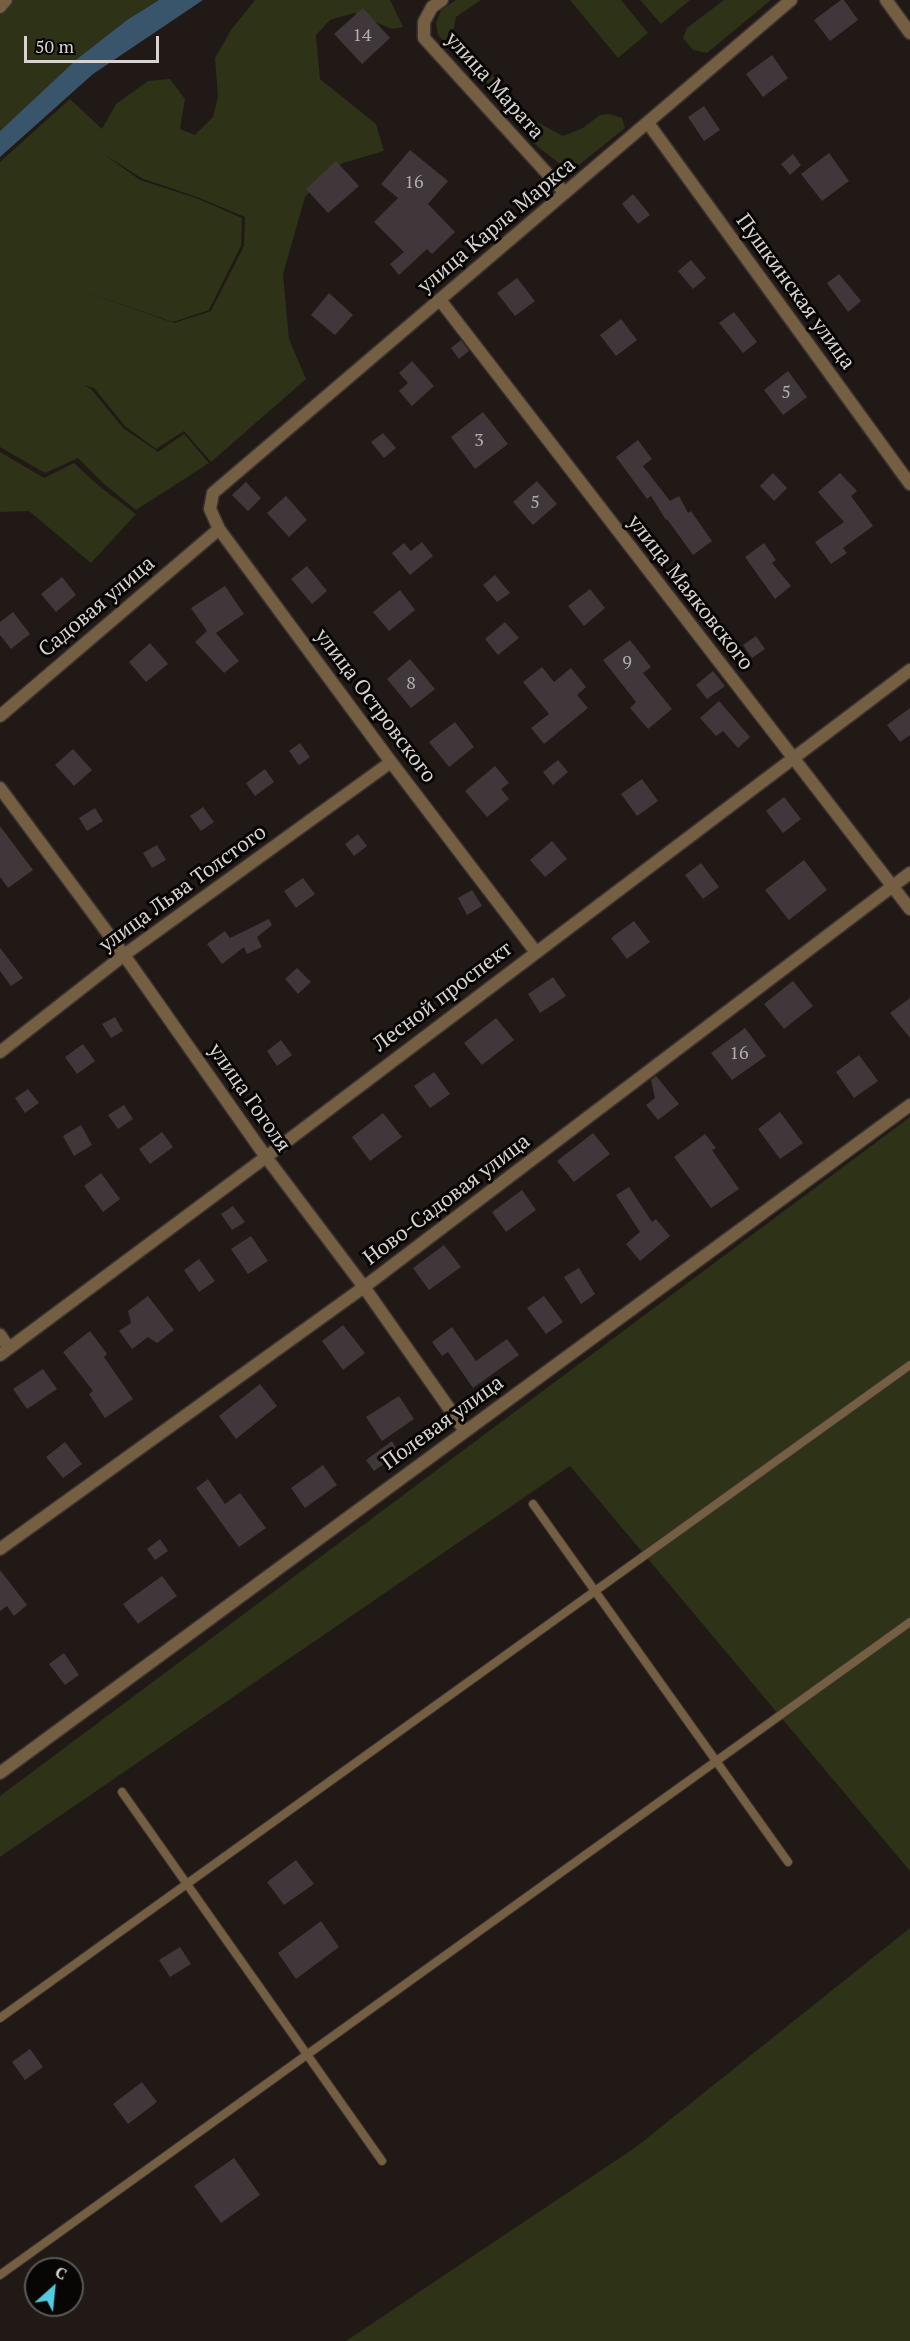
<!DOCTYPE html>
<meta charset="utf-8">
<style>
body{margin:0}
#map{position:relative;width:910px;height:2341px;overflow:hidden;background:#211916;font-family:"PT Serif",serif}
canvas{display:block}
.north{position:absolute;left:24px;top:2257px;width:60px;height:60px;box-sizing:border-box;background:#080605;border:2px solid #5b5856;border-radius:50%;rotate:27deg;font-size:16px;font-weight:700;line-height:24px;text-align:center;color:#d8d3d0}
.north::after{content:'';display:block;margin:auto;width:21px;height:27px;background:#55cadf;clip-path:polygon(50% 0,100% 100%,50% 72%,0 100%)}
.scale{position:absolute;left:24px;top:36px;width:135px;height:27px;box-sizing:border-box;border:3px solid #d8d3d0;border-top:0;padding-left:8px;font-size:18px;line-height:21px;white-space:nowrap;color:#d8d3d0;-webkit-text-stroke:4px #080605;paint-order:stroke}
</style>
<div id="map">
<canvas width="910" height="2341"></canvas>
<div class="north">С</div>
<div class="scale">50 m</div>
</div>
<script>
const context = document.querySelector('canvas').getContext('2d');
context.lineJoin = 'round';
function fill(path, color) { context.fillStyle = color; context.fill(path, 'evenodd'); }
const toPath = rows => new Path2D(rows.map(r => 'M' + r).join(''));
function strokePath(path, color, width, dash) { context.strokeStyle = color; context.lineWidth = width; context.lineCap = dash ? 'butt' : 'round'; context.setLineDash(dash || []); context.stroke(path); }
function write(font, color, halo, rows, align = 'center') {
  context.font = font + ' "PT Serif",serif'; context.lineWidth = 6; context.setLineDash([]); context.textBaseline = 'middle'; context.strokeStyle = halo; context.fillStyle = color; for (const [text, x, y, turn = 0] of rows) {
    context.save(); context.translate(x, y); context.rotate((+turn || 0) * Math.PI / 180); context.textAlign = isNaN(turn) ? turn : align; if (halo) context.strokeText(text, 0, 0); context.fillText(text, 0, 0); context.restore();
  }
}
fill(toPath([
 [0,0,159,0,127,20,77,59,0,131],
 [255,0,390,0,403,27,392,29,354,13,330,20,316,35,320,79,376,124,384,151,343,163,324,176,305,197,283,274,289,339,306,379,211,462,184,431,156,449,125,426,94,388,84,385,92,390,123,428,158,452,184,434,209,463,136,510,104,484,78,458,45,473,0,447,0,162,70,99,102,129,116,104,148,81,170,79,185,99,180,129,195,135,213,117,218,97,215,58,231,30],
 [102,153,141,178,197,197,245,217,244,246,211,311,174,323,77,289,173,322,209,310,241,246,242,218,196,198,140,180],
 [456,0,481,0,456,17,453,32,533,120,563,136,583,128,600,115,610,114,622,118,625,128,579,165,559,163,538,147,438,35,436,23,441,10],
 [570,0,621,0,648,33,618,58],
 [640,0,690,0,661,24],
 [724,0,771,0,707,53,693,50,683,38,687,28],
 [0,452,44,478,74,463,99,486,136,514,91,563,29,511,0,512],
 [910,1117,910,1871,570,1466,0,1857,0,1796],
 [910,1928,910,2341,346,2341,636,2147]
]), '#2e3216');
fill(toPath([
 [159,0,203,0,93,74,0,157,0,131,77,59,127,20]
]), '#39556c');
fill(toPath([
 [841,0,844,0,858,20,830,41,814,20],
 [363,8,390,38,362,64,334,34],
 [772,55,788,78,763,97,746,74],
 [704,106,720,130,704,141,688,117],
 [410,150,448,181,428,204,455,232,432,254,427,249,399,275,390,264,404,252,374,222,398,198,381,184],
 [829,153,849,181,822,201,801,174],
 [793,154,801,165,790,175,781,164],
 [336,161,359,186,328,213,306,189],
 [633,194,650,215,638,224,622,204],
 [691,260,706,278,693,289,678,271],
 [839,274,861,301,848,312,827,283],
 [517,278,535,301,515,316,497,293],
 [329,293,353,315,335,335,311,315],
 [734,312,757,342,743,353,719,323],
 [621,319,637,340,616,356,600,335],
 [461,340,469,351,459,359,451,348],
 [412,361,434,386,412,406,399,391,408,383,399,373],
 [788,371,807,397,783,415,764,390],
 [483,412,508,444,475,469,451,437],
 [383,433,396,448,384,458,371,442],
 [638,440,652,459,643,466,670,501,679,496,688,513,691,511,712,541,693,555,667,519,666,520,651,496,647,499,616,457],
 [773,473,787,488,774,501,760,486],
 [840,473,857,491,851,496,873,526,843,548,847,553,831,564,815,542,844,522,818,492],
 [537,481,557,504,533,525,513,502],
 [246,482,261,498,248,511,232,495],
 [286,496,307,520,289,537,267,513],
 [422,542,433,556,410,575,392,553,404,543,411,551],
 [764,543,776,560,772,563,791,586,775,599,745,557],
 [307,566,327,591,312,604,291,579],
 [495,575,510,593,497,602,483,585],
 [62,577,76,595,56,612,41,594],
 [225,586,244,614,216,633,239,661,224,673,195,642,207,631,191,608],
 [590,589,605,608,584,626,568,606],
 [400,590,415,610,389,631,373,612],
 [13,612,30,634,11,649,0,635,0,622],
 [505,622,519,638,498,655,485,639],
 [756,636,765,649,752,658,743,645],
 [630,640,651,667,643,673,672,709,648,729,630,708,636,702,603,660],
 [150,643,168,664,146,682,129,662],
 [410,659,435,689,411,708,387,679],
 [542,667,554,682,571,668,586,687,577,695,588,708,544,744,531,728,549,714,523,682],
 [713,671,725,686,707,699,696,685],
 [719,701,750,737,738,748,723,731,716,736,700,718],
 [910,708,910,735,900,742,887,725],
 [455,722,474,747,449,767,429,742],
 [300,743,310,757,299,765,289,751],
 [73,749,92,770,74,786,55,765],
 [558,760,568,772,553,785,543,772],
 [495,766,509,783,501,789,509,799,487,817,465,791],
 [265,769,274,782,255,796,246,783],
 [642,779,658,801,637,816,621,794],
 [784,797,801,819,783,833,766,811],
 [203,807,214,822,201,831,190,816],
 [95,808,103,821,87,831,79,818],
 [0,826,33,870,8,888,0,877],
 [358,834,367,846,354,856,345,844],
 [552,841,567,859,545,877,530,860],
 [157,845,166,860,152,868,143,853],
 [804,860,827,890,789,920,765,890],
 [701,863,719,887,703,899,685,875],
 [303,878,315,894,296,908,284,891],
 [472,890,482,906,467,915,458,898],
 [269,919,272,925,257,937,262,947,247,954,244,947,222,964,207,944,225,931,230,938],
 [634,921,650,942,627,959,611,938],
 [0,948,23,978,11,986,0,971],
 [297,968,311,982,298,994,285,979],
 [553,977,566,996,540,1013,528,994],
 [793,981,813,1006,784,1029,764,1004],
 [910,998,910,1038,890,1013],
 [115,1017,123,1031,111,1038,102,1024],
 [496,1018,514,1040,482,1065,464,1043],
 [745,1028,766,1056,732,1080,711,1053],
 [281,1040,292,1055,277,1066,267,1051],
 [83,1044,95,1061,77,1074,65,1057],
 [859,1055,878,1081,854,1098,836,1072],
 [434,1072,450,1094,430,1108,414,1086],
 [656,1076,679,1104,658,1120,646,1105,655,1098,651,1080],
 [28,1089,39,1103,25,1113,15,1098],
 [124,1105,133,1119,118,1129,108,1115],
 [780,1112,803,1143,780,1159,758,1129],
 [383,1113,402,1137,370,1161,352,1137],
 [81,1125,92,1145,74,1156,63,1136],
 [162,1132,173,1147,150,1164,139,1149],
 [593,1133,610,1154,574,1182,557,1161],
 [705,1134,716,1148,712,1150,739,1189,711,1208,674,1157],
 [101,1173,120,1199,103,1212,84,1186],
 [629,1187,652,1222,656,1219,670,1236,640,1261,626,1244,640,1232,616,1195],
 [522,1190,536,1210,506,1232,492,1212],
 [233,1206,245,1222,232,1230,221,1214],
 [251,1236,268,1261,248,1274,231,1249],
 [444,1245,461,1267,429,1290,413,1268],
 [199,1259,215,1281,199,1292,184,1270],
 [579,1268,595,1294,581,1304,564,1277],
 [148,1296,174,1330,157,1343,148,1337,132,1349,119,1331,131,1323,128,1311],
 [544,1296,563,1322,546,1334,527,1308],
 [343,1325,365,1353,343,1370,322,1341],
 [452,1327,476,1361,507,1339,519,1355,473,1388,448,1352,442,1356,432,1342],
 [90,1331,107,1354,104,1357,133,1399,105,1418,89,1394,93,1391,63,1352],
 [43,1369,57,1389,27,1409,13,1389],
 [260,1384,277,1406,236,1439,219,1416],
 [399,1396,414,1419,382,1441,366,1417],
 [392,1441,399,1453,374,1471,366,1460],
 [65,1442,82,1464,63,1478,46,1457],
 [323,1465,337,1485,305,1508,291,1488],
 [208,1479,225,1504,240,1493,266,1528,239,1547,196,1488],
 [160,1539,168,1551,155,1560,147,1549],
 [0,1570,27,1605,14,1616,7,1606,0,1611],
 [162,1576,177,1596,138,1624,123,1604],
 [64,1653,79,1675,65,1685,49,1664],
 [296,1860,314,1884,284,1905,267,1882],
 [321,1921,339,1947,296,1979,278,1953],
 [180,1947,191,1964,170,1977,159,1960],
 [30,2049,43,2067,25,2080,12,2062],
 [142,2082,157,2102,128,2124,113,2104],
 [234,2158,260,2195,221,2223,194,2186]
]), '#40373a');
const service = toPath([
 [533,1504,788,1862],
 [122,1792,382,2161],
 [0,2018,910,1365],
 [0,2275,910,1622]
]);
const minor = toPath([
 [442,0,432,7,424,22,424,38,565,193],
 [886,0,910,33],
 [0,7,6,0],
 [648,123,910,484],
 [440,300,910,909],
 [0,716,219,529],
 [0,788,124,955,266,1157,364,1287,465,1431],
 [535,951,391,762,219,529,210,509,213,493,791,0],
 [0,1052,124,955,391,762],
 [0,1335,9,1348],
 [0,1355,266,1157,910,670],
 [0,1549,364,1287,910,873],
 [0,1773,910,1105]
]);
strokePath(service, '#3b3330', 10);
strokePath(minor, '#3b3330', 15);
strokePath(service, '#745f43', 8);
strokePath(minor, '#745f43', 12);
write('18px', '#b2acaa', null, [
 ["14",362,36],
 ["16",414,183],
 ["5",786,393],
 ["3",479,441],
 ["5",535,503],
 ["9",627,663],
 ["8",411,684],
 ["16",739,1054]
]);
write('21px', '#d8d3d0', '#080605', [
 ["улица Марата",494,86,48],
 ["улица Карла Маркса",497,226,-40],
 ["Пушкинская улица",795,292,54],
 ["улица Маяковского",690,593,52],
 ["Садовая улица",97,607,-40],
 ["улица Островского",375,706,53],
 ["улица Льва Толстого",183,889,-36],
 ["Лесной проспект",443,997,-37],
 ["улица Гоголя",249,1098,55],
 ["Ново-Садовая улица",447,1200,-37],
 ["Полевая улица",443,1423,-36]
]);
</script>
